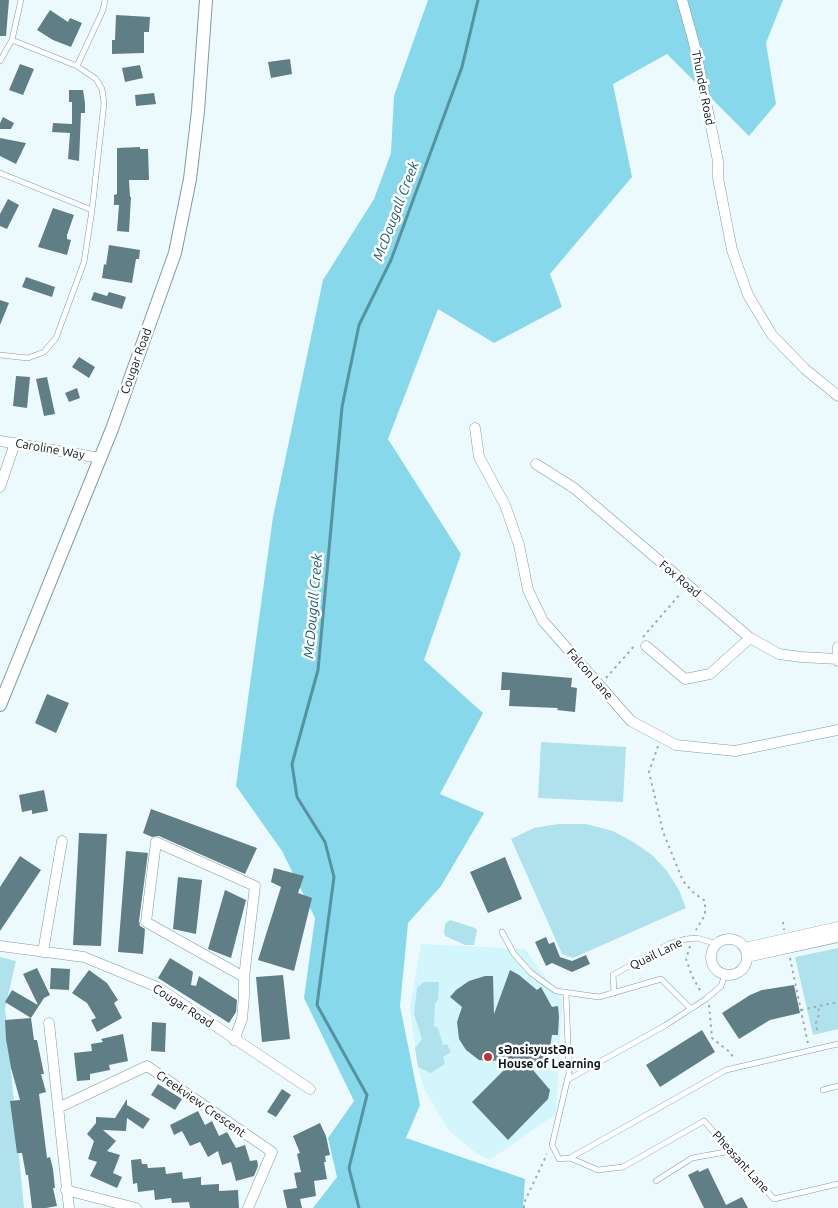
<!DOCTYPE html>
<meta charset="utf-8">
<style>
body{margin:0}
canvas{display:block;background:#edfafd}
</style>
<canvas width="838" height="1208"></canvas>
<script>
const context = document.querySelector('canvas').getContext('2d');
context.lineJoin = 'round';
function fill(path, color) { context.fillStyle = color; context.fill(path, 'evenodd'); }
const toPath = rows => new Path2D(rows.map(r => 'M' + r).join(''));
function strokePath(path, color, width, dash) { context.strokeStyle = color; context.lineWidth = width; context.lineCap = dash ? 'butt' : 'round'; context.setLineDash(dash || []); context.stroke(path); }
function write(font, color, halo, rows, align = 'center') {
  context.font = font + ' Ubuntu,sans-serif'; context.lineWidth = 5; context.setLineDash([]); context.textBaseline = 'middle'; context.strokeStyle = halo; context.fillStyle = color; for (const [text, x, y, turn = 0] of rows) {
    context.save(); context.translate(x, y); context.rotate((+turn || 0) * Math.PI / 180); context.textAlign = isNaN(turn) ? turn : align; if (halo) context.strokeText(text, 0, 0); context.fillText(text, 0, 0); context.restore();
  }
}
fill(toPath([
 [421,944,525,949,562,1000,556,1114,490,1160,477,1154,449,1131,424,1089,418,1067,410,1008]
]), '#d3f6fd');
fill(toPath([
 [541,742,626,747,623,802,538,798],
 [558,824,586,824,613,831,635,843,652,855,667,871,679,890,686,908,573,958,562,954,511,839,534,828],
 [450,920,475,928,477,930,474,945,465,945,445,936,444,932,445,924],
 [838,948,838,1029,813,1035,795,957],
 [0,957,16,961,5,1009,24,1208,0,1208],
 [424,982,439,982,438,999,435,1004,434,1026,438,1028,443,1045,447,1044,451,1052,443,1057,445,1064,431,1073,418,1067,415,1048,422,1039,414,1014,417,988]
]), '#afe2ed');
fill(toPath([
 [428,0,783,0,766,43,776,104,749,136,667,54,613,84,632,177,550,274,562,307,494,343,438,309,388,439,461,554,424,660,483,713,440,794,484,813,441,886,408,923,400,1006,420,1105,406,1138,525,1179,523,1208,313,1208,337,1177,328,1138,354,1101,304,998,315,918,282,851,236,786,273,517,323,280,374,199,391,153,394,96]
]), '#87d8ea');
strokePath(toPath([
 [359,1208,349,1168,367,1095,317,1005,334,877,325,842,297,797,292,764,318,670,342,407,359,325,391,260,462,67,478,0]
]), '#5692a0', 3);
fill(toPath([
 [0,0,9,0,6,36,0,36],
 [50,10,68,22,70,18,82,23,71,47,53,40,37,30],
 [116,15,150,17,149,32,144,32,144,53,112,54,112,40,115,40],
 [290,59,292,74,271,78,268,62],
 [20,64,34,69,23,95,9,90],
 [140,65,143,78,125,82,122,68],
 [69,90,83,90,85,103,85,113,81,113,79,161,68,159,70,133,52,132,53,123,72,124,72,102,69,102],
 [154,93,156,104,136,106,135,95],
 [3,117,14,123,11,129,0,129,0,123],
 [0,138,26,143,16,164,0,156],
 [140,147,140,149,148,149,149,180,129,180,130,197,131,197,129,232,117,231,119,205,114,205,114,195,117,194,117,148],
 [8,199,19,205,7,229,0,226,0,214],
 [53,208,74,215,67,235,67,239,71,240,67,255,38,247],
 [109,245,140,250,139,259,136,259,132,283,102,278,104,264,106,265],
 [26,277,55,287,52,297,22,287],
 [94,292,107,296,109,292,126,297,122,309,91,300],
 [0,300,9,303,0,325],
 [79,357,95,367,89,378,72,367],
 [16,376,30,377,27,408,13,406],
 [47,377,55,414,44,416,36,379],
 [77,388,80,398,69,402,65,393],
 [502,672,572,678,571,687,577,688,575,712,557,710,558,708,509,706,510,690,501,690],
 [47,694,69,703,56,733,35,723],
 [44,790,48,811,32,814,32,810,22,812,19,795],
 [151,809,257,848,245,874,159,836,152,837,143,833],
 [79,833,107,834,101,946,73,945],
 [126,851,148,853,139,921,140,926,145,929,143,954,118,952],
 [20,856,41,870,0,931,0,887],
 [505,857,522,899,488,913,470,872],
 [274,868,304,876,298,893,312,898,294,971,258,960,281,887,271,882],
 [178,877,202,880,196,934,173,929],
 [225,890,246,900,231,958,208,949],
 [546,937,549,944,554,942,560,957,572,961,586,955,590,964,572,972,552,963,546,966,535,942],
 [170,958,193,972,191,985,196,986,199,976,237,1000,236,1012,229,1023,158,978],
 [37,968,50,995,44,998,31,1018,34,1040,37,1040,44,1074,41,1074,46,1092,39,1094,47,1158,50,1157,53,1169,55,1188,53,1188,57,1206,46,1208,32,1208,28,1175,26,1175,22,1153,17,1153,10,1101,20,1100,11,1068,6,1039,5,1020,31,1018,5,1002,12,990,38,1005,23,974],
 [51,968,70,969,69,990,50,989],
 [89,970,107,983,118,1000,114,1003,122,1018,97,1032,91,1020,96,1018,87,1003,72,993],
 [510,970,519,975,537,990,541,987,552,1007,558,1006,559,1017,558,1035,552,1035,550,1047,540,1063,533,1070,550,1090,548,1099,508,1140,472,1102,515,1059,489,1061,479,1060,466,1050,459,1039,457,1022,462,1007,450,997,456,990,469,981,485,976,493,976,494,1014],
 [283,975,290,1039,262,1042,256,977],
 [794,985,800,1013,770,1020,739,1039,722,1013,750,995,762,990],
 [152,1022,166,1023,165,1052,151,1051],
 [702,1030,715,1052,660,1087,646,1065],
 [123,1034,128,1061,109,1065,110,1070,90,1074,90,1080,77,1081,74,1053,92,1051,91,1044,103,1042,101,1039],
 [158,1084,182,1099,175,1110,151,1095],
 [282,1089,291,1095,276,1117,267,1112],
 [127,1099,127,1105,150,1119,143,1129,127,1118,126,1131,103,1130,116,1141,107,1151,120,1155,113,1173,122,1177,117,1188,90,1176,97,1162,88,1159,94,1141,87,1134,96,1123,96,1117,115,1118],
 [198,1111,205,1125,212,1121,219,1136,227,1132,236,1148,245,1145,250,1161,257,1160,258,1166,254,1176,236,1181,231,1162,222,1165,218,1151,208,1157,200,1142,190,1146,182,1131,174,1135,170,1125],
 [320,1123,326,1136,330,1155,325,1156,326,1162,324,1162,327,1179,314,1181,316,1196,300,1199,302,1208,287,1208,283,1190,297,1188,294,1173,301,1172,297,1154,300,1153,293,1136],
 [141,1159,142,1164,147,1164,148,1168,165,1167,166,1174,182,1172,183,1179,201,1177,201,1185,219,1184,219,1191,238,1190,239,1208,190,1208,189,1202,172,1203,171,1198,155,1200,154,1190,138,1192,137,1183,133,1184,131,1160],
 [708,1168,726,1205,742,1197,748,1208,704,1208,688,1175,698,1170,699,1172]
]), '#607e85');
const service = toPath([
 [12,40,77,66],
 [0,61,12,40,21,0],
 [0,173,92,210],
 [0,355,28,358,44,352,56,338,84,262,92,210,104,103,102,89,96,79,77,66,103,10,105,0],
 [502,932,514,954,531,973,556,991,599,997,661,979,691,1009],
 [566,992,569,1073,552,1145,559,1159,570,1158,726,1070,838,1044],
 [614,993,613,975,669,944,686,939,697,938,717,944],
 [567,1080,666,1025,706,999,721,986,725,975],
 [823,1090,838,1086],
 [570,1158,598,1170,623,1167,704,1121,774,1199,838,1184],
 [656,1181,692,1158,731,1151]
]);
const minor = toPath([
 [682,0,694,43,718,161,718,178,732,250,748,295,772,335,805,369,838,396],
 [475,428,479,457,505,505,519,545,528,590,543,621,631,721,676,745,735,751,838,730],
 [0,441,100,458],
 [536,464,574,488,750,638,779,654,801,657,838,659],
 [0,487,15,443],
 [646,646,685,679,710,674,750,638],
 [838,647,838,661],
 '711 957a18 18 0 1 1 36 0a18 18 0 1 1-36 0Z',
 [0,946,84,957,157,987,310,1089],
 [745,948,838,927],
 [43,952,62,841],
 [747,957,838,937],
 [49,1023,69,1208],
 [234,1040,242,1019,244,996,244,977,255,886,156,842,146,922,244,977],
 [58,1108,147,1066,272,1152,248,1208],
 [66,1190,136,1208]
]);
const tertiary = toPath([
 [0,705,112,429,175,253,190,179,198,111,206,0]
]);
strokePath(service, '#7d9ca3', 6);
strokePath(minor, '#7d9ca3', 11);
strokePath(tertiary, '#7d9ca3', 14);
strokePath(toPath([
 [643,637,681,593],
 [606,678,636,644],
 [658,746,649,772,663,832,683,881,693,892,705,901,705,915,696,930],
 [783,922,784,930],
 [690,946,686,959,692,976,701,992],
 [790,958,808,1044],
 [709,1005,712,1038,731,1053,733,1058],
 [801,1010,838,1002],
 [817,1030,816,1023,819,1014,818,1006],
 [524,1208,524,1203,547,1154]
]), '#9fabae', 2, [2.5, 4]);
strokePath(service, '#fff', 5);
strokePath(minor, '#fff', 10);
strokePath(tertiary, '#fff', 12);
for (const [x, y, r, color] of [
 [488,1057,5,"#c13236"]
]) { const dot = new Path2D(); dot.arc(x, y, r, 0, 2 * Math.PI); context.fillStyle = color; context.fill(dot); strokePath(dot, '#fff', 2); }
write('12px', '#081417', '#fff', [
 ["Thunder Road",703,88,79],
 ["Cougar Road",136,361,-70],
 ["Caroline Way",50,449,10],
 ["Fox Road",680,579,40],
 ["Falcon Lane",590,674,49],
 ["Quail Lane",656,954,-26],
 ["Cougar Road",183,1006,33],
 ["Creekview Crescent",201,1104,35],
 ["Pheasant Lane",741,1162,48]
]);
write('bold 12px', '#081417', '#fff', [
 ["sənsisyustən",498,1050],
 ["House of Learning",498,1064]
], 'left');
write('italic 14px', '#1a5d6a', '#fff', [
 ["McDougall Creek",396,211,-69],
 ["McDougall Creek",313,606,-85]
]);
</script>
